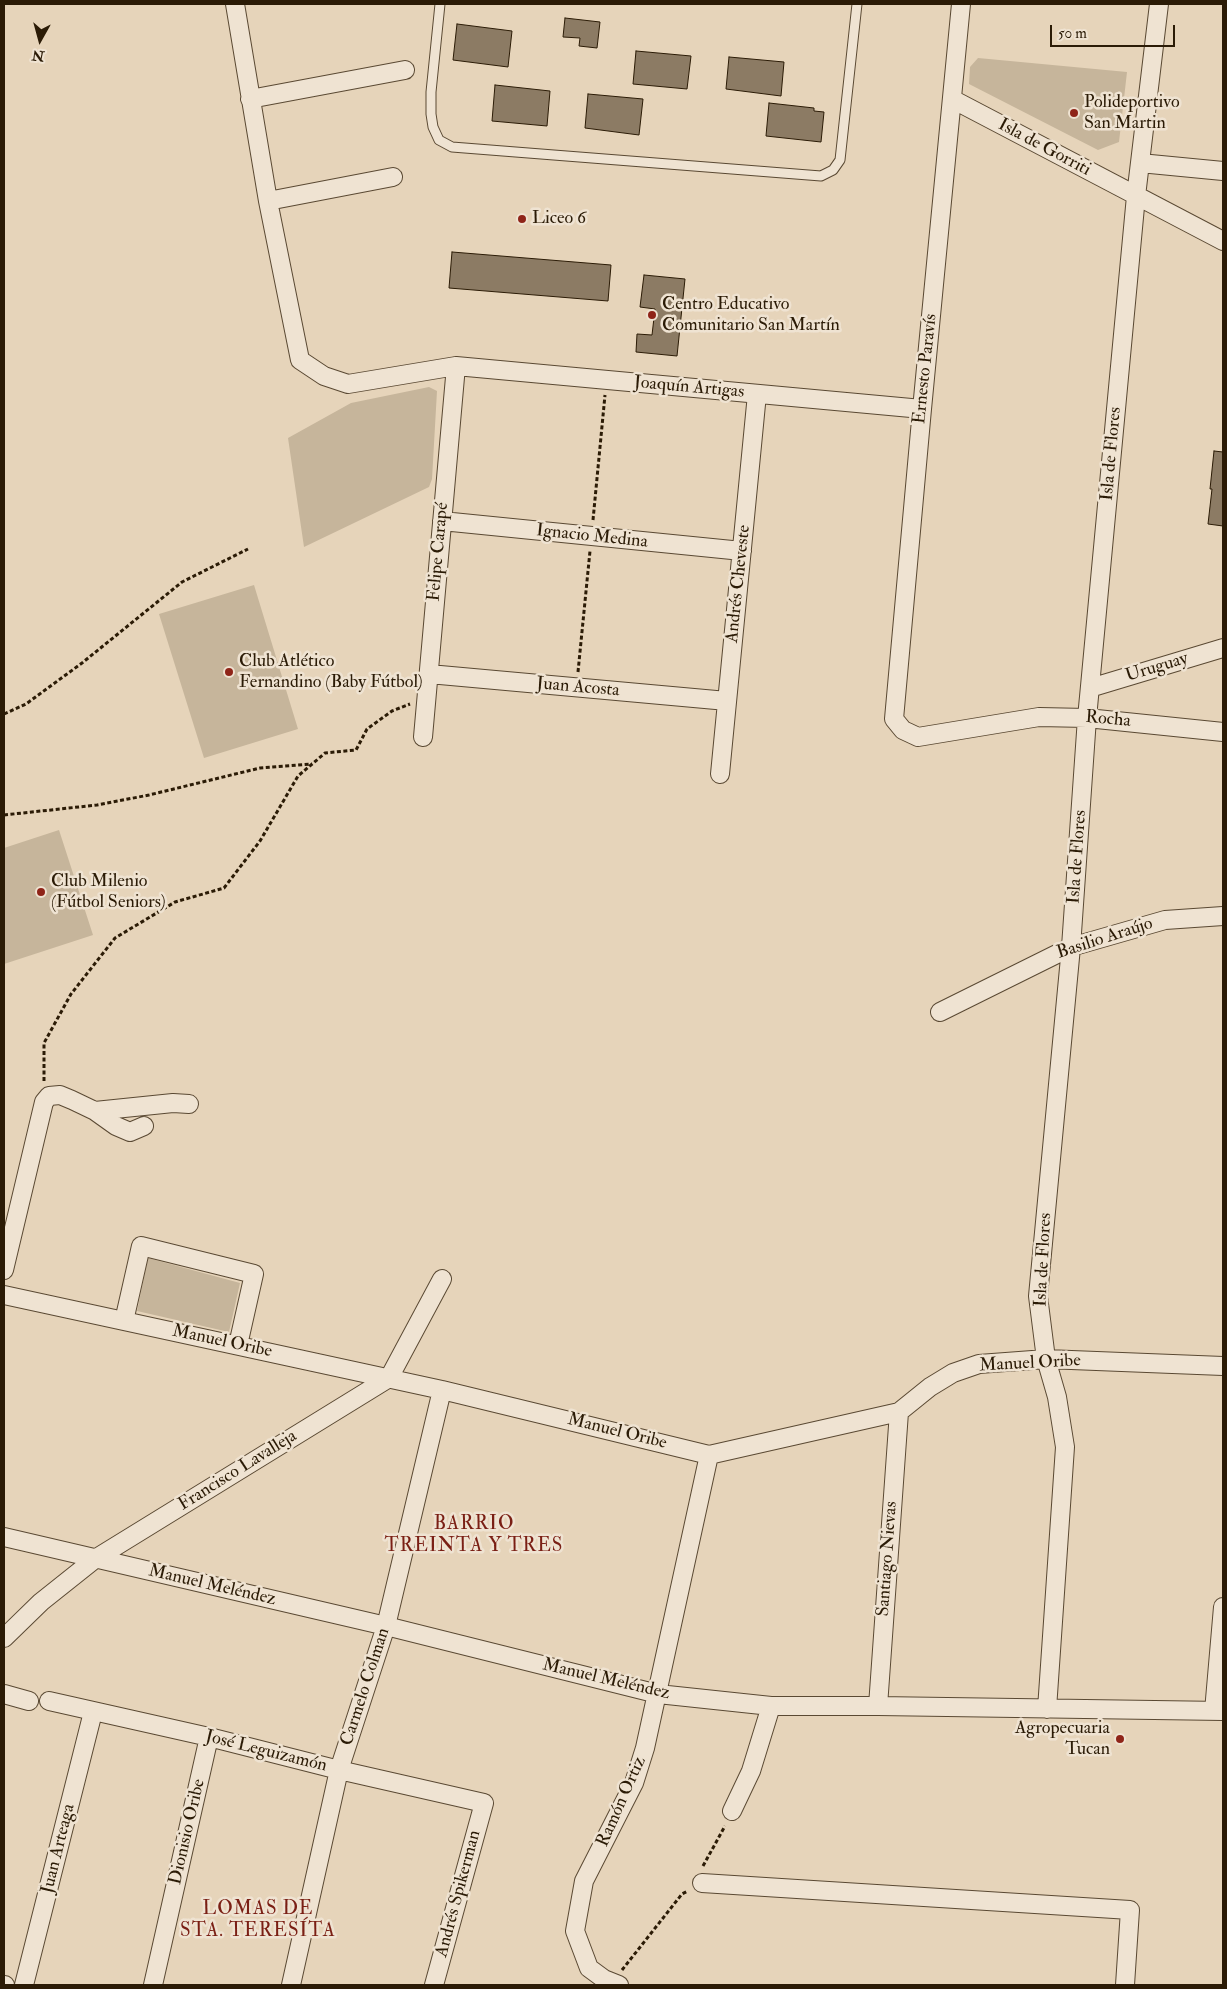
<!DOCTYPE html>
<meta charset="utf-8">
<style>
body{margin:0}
#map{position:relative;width:1227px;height:1989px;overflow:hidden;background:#e6d4ba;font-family:"IM FELL Double Pica",serif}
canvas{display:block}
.frame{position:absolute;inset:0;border:5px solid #2b1b06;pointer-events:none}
.north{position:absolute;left:15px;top:15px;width:50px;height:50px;-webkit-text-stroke:4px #efe3d2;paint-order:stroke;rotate:187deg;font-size:14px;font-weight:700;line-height:20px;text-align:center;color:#2b1b06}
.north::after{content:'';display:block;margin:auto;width:18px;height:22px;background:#2b1b06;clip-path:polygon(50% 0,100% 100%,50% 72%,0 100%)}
.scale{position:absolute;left:1050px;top:25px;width:125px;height:22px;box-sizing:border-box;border:2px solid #2b1b06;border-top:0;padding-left:6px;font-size:15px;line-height:18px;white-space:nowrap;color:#2b1b06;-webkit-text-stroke:4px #efe3d2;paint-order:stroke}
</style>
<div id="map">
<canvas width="1227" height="1989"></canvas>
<div class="frame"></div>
<div class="north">N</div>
<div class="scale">50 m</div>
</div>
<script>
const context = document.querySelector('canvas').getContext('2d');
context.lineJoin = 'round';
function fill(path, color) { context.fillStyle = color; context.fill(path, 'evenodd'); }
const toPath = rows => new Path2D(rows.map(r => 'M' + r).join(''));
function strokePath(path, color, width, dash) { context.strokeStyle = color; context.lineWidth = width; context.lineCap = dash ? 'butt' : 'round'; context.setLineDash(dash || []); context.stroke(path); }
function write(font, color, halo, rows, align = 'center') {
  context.font = font + ' "IM FELL Double Pica",serif'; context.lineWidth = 5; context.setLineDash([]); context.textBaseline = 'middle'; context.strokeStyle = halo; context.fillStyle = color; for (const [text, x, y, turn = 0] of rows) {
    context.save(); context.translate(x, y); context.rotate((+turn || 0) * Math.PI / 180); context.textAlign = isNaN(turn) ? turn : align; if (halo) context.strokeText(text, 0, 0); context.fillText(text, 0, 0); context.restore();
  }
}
fill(toPath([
 [978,58,1127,72,1119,142,1098,150,969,84,970,67],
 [429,387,437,391,432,479,429,487,304,547,288,438,351,403],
 [254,585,298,729,204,758,159,614],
 [59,830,93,935,4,964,4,848],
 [148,1258,240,1283,229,1332,137,1311]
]), '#c6b59b');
const building = toPath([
 [565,18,600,22,597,48,579,46,580,38,563,37,565,18],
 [457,24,512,31,508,67,453,60,457,24],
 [636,51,691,56,687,89,633,84,636,51],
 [729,57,784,62,781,96,726,89,729,57],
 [495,85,550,91,547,126,492,121,495,85],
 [588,94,643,99,639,135,585,128,588,94],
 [769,103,814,108,814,111,824,112,821,142,766,136,769,103],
 [452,252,611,265,608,301,449,288,452,252],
 [644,275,685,279,677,356,636,352,637,334,652,335,655,309,640,307,644,275],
 [1214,451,1223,452,1223,526,1208,524,1212,489,1210,489,1214,451]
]);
fill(building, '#8c7b64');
strokePath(building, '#2b1b06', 1);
const service = toPath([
 [440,4,431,92,431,114,433,127,439,140,452,147,821,176,833,170,840,160,857,4]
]);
const minor = toPath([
 [235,4,268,201,300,360,324,376,348,384,456,366,922,409],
 [961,4,922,409,894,719,903,730,918,737,1039,717,1087,718,1223,732],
 [250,99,405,70],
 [952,99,1223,241],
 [1140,163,1223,171],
 [268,201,393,177],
 [442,521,742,551],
 [429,674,727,701],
 [1090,688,1223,648],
 [423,737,456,366],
 [720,774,757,394],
 [940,1012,1071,947,1165,920,1223,916],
 [95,1111,173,1103,189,1104],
 [4,1270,44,1102,49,1096,60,1095,72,1100,95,1111,116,1126,130,1132,144,1126],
 [4,1295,442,1390,709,1455,899,1412,930,1387,953,1373,979,1364,1046,1359,1223,1366],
 [124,1321,141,1246,254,1274,238,1345],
 [4,1537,386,1626,658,1694,771,1706,878,1706,1223,1711],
 [4,1638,41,1602,95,1559,389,1378,442,1279],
 [4,1694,29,1701],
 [49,1701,209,1737,339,1770,484,1803,434,1985],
 [878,1706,899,1412],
 [1047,1709,1065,1447,1057,1397,1046,1359,1038,1296,1071,947,1087,718,1136,196,1159,4],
 [1214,1711,1223,1607],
 [732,1811,751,1771,771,1706],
 [702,1883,1130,1910,1125,1985],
 [4,1985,5,1985],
 [24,1985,93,1712],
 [153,1985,209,1737],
 [291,1985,339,1770,386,1626,442,1390],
 [619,1985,604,1979,589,1968,575,1931,584,1881,634,1783,645,1748,709,1455]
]);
strokePath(service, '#5a4933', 11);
strokePath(minor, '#5a4933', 20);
strokePath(toPath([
 [593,520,605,395],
 [578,672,590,551],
 [4,714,26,704,82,663,182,582,248,549],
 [4,815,97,805,149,795,260,768,312,764],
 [44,1081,44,1043,71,994,115,938,175,902,224,888,260,841,298,776,325,753,356,750,367,729,392,711,410,704],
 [703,1866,725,1826],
 [622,1970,682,1894,688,1891]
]), '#2b1b06', 3, [4, 2.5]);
strokePath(service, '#efe3d2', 9);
strokePath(minor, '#efe3d2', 18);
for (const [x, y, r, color] of [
 [1074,113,5,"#8f2418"],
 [522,219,5,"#8f2418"],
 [652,315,5,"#8f2418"],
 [229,672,5,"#8f2418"],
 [41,892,5,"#8f2418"],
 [1120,1739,5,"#8f2418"]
]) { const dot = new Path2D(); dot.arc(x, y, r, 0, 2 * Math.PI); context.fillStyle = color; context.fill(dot); strokePath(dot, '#efe3d2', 2); }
write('18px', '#2b1b06', '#efe3d2', [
 ["Polideportivo",1084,103],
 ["San Martin",1084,124],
 ["Liceo 6",532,219],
 ["Centro Educativo",662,305],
 ["Comunitario San Martín",662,326],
 ["Club Atlético",239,662],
 ["Fernandino (Baby Fútbol)",239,683],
 ["Club Milenio",51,882],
 ["(Fútbol Seniors)",51,903],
 ["Agropecuaria",1110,1729,"right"],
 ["Tucan",1110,1750,"right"]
], 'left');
write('18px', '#2b1b06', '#efe3d2', [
 ["Isla de Gorriti",1044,148,28],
 ["Ernesto Paravís",926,369,-84],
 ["Joaquín Artigas",689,388,5],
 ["Isla de Flores",1112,454,-85],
 ["Ignacio Medina",592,537,6],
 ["Felipe Carapé",439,552,-85],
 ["Andrés Cheveste",739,584,-84],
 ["Uruguay",1157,668,-17],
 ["Juan Acosta",578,688,5],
 ["Rocha",1108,720,5],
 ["Isla de Flores",1078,857,-86],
 ["Basilio Araújo",1105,939,-18],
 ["Isla de Flores",1044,1260,-87],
 ["Manuel Oribe",222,1342,12],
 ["Manuel Oribe",1030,1364,-3],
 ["Manuel Oribe",617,1432,14],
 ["Francisco Lavalleja",238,1471,-32],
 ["Santiago Nievas",888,1559,-86],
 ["Manuel Meléndez",212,1586,13],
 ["Manuel Meléndez",606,1680,13],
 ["Carmelo Colman",366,1687,-72],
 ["José Leguizamón",266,1752,14],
 ["Ramón Ortiz",622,1802,-66],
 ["Dionisio Oribe",188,1832,-77],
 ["Juan Arteaga",59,1849,-76],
 ["Andrés Spikerman",459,1894,-75]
]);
context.letterSpacing = '1px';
write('19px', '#7a1f14', '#efe3d2', [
 ["BARRIO",474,1525],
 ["TREINTA Y TRES",474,1547],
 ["LOMAS DE",258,1910],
 ["STA. TERESÍTA",258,1932]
]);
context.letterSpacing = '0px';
</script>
